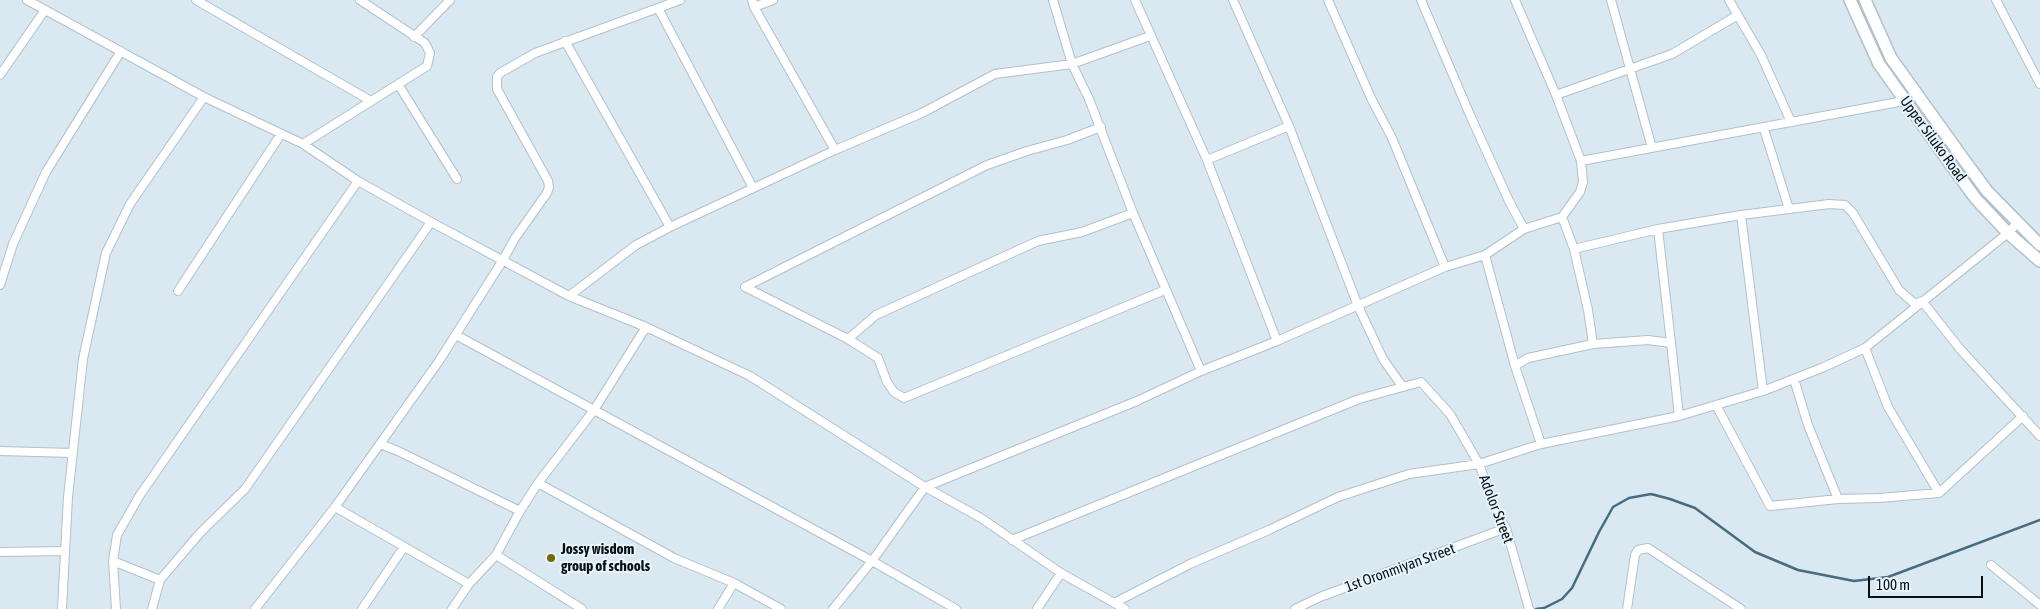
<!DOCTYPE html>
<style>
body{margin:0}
#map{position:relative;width:2040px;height:609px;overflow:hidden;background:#d9e8f1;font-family:"Asap Condensed",sans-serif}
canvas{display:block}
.scale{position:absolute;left:1868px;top:576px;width:115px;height:22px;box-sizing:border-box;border:2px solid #0a0f12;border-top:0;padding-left:6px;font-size:15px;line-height:18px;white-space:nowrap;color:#0a0f12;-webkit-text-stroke:4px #e6f5fe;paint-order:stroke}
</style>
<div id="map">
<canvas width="2040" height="609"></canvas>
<div class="scale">100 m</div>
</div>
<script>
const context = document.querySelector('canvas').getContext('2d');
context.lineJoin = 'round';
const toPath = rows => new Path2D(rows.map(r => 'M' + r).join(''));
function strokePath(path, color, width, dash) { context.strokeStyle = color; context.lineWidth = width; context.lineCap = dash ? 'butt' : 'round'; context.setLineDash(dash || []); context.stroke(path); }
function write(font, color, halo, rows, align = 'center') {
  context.font = font + ' "Asap Condensed",sans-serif'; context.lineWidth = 4; context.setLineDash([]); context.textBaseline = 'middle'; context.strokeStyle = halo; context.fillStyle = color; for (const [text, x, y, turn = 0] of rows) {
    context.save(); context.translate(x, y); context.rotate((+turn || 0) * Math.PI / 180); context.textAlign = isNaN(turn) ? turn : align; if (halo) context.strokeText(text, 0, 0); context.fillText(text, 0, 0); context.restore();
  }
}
strokePath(toPath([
 [1536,609,1544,608,1562,599,1572,588,1599,532,1613,507,1629,498,1651,494,1670,499,1695,508,1755,552,1798,570,1854,581,1888,577,2040,520]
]), '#476b81', 2.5);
const street = toPath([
 [27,0,204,97,303,144,358,181,431,222,569,296,646,327,750,376,925,487,981,518,1061,573,1125,609],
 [196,0,371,101],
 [752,0,754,7,773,0],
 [1135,0,1207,160,1277,341],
 [1233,0,1289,126,1358,306,1383,359,1402,386],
 [1328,0,1371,98,1392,138,1445,267,1485,255,1524,229,1562,217,1580,192,1583,182,1581,161,1556,95,1515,0],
 [1421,0,1470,115,1509,201,1524,229],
 [1611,0,1652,148],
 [1729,0,1761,55,1791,122],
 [1996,0,2040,84],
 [754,7,835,150],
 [658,8,753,188],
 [414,37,450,0],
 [565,41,670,227],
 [0,75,45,10],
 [398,84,457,179],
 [1556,95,1672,54,1738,15],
 [1764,129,1789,209],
 [303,144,427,66,430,53,425,43,360,0],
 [1207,160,1289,126],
 [1581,161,1904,101],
 [1741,215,1763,391],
 [1562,217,1574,249,1588,310,1593,344],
 [1658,229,1671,343],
 [1574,249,1658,229,1741,215,1829,204,1845,205,1853,213,1899,290,1915,304,1922,301,1960,349,2040,436],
 [1485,255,1515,366,1541,444],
 [0,285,13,244,46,172,121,51],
 [745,287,848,339,878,358,887,382,894,392,904,398,1165,290],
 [745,287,987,165,1027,151,1067,140,1101,127],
 [178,291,281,134],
 [569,296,636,245,670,227,835,150,922,113,995,74,1072,64,1150,36],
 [456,335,872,561,956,609],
 [848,339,876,315,1038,241,1082,232,1133,213],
 [1865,348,1888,407,1939,493],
 [1515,366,1528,358,1593,344,1648,340,1671,343,1679,416],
 [1201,371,1277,341,1445,267],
 [1794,379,1808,425,1838,499],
 [1716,405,1770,506,1838,499,1879,498,1939,493,2023,416],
 [380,444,398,451,520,511],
 [0,451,73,453],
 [538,483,674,558,734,583,781,609],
 [335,507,469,584],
 [1012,540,1359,399,1421,382,1450,414,1479,464,1498,516,1506,528,1529,609],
 [0,552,65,551],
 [496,555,582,609],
 [113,561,160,580],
 [1991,565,2040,605],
 [1114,603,1190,564,1269,530,1338,497,1409,474,1479,464,1541,444,1679,416,1763,391,1824,367,1865,348,2008,233,2018,222],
 [62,609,68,497,83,359,106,253,130,204,204,97],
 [116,609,113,561,117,535,140,495,358,181],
 [152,609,160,580,200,533,245,489,431,222],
 [255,609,335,507,439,361,503,260,515,238,547,193,549,187,548,181,497,89,497,77,500,73,535,53,680,0],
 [362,609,404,547],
 [452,609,469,584,496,555,520,511,538,483,594,410,646,327],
 [718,609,734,583],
 [833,609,872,561,925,487,1137,401,1201,371,1133,213,1089,99,1072,64,1053,0],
 [1037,609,1061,573],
 [1295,609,1320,597,1506,528],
 [1627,609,1635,555,1638,550,1648,548,1741,609]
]);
const primary = toPath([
 [1850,0,1879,64,1951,165,1976,199,2008,233,2040,261],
 [1865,0,1891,58,1962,157,1987,191,2040,245]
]);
strokePath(street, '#b2c0c9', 10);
strokePath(primary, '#b2c0c9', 14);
strokePath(street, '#fff', 8);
strokePath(primary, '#fff', 11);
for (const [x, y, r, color] of [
 [551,558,5,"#7b6800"]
]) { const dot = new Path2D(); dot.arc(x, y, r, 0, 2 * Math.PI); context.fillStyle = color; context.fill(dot); strokePath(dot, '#e6f5fe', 2); }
write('15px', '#0a0f12', '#e6f5fe', [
 ["Upper Siluko Road",1933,139,54],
 ["Adolor Street",1496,509,69],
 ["1st Oronmiyan Street",1400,568,-20]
]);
write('bold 15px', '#0a0f12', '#e6f5fe', [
 ["Jossy wisdom",561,549],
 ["group of schools",561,566]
], 'left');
</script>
